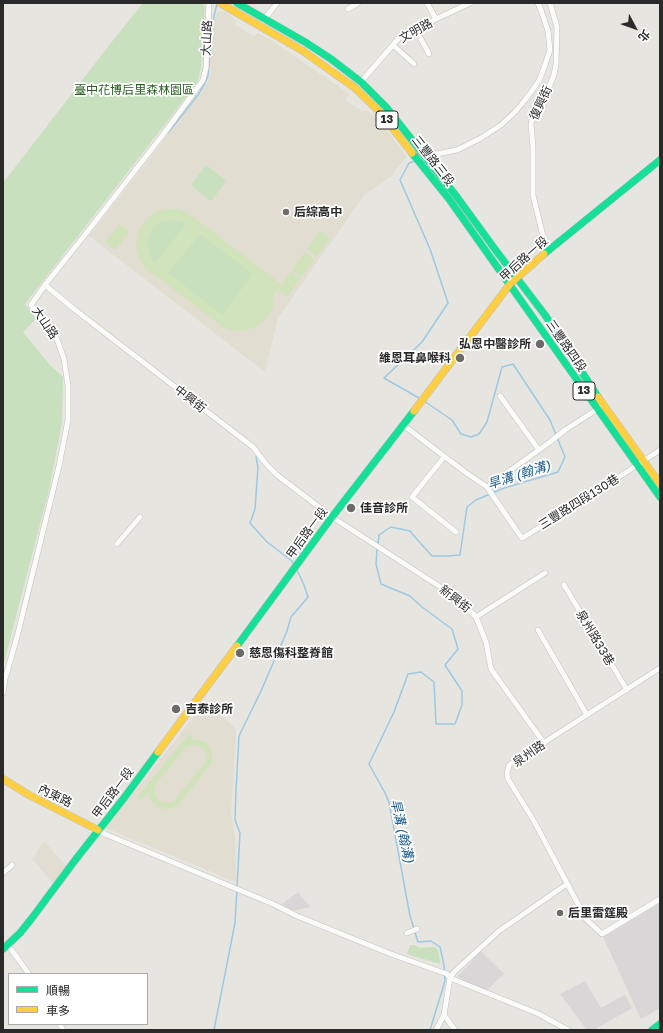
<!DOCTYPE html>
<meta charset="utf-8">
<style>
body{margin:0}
#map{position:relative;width:663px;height:1033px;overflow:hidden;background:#e7e5e0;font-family:"Golos Text","Noto Sans TC",sans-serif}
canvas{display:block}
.frame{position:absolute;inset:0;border:4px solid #2a2a2a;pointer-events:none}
.legend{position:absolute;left:8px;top:973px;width:140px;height:52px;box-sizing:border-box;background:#fff;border:1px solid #aaa;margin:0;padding:5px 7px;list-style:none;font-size:12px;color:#2a2a2a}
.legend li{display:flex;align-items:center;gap:8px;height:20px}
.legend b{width:20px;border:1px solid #aaa}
.north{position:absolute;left:615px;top:8px;width:40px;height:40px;-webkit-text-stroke:3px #fff;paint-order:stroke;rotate:131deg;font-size:11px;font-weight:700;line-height:16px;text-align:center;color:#2a2a2a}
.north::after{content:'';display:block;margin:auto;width:14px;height:18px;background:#2a2a2a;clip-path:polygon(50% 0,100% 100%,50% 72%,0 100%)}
</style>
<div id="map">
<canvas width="663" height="1033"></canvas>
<div class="frame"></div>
<ul class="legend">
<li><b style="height:5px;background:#16e098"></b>順暢</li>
<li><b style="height:5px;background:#ffcf43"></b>車多</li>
</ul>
<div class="north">北</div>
</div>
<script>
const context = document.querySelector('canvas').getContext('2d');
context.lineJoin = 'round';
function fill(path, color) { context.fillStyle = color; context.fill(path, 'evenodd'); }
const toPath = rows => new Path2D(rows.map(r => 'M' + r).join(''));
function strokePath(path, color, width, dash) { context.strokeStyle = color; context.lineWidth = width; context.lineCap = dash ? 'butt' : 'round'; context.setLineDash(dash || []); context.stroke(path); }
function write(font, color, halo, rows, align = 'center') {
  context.font = font + ' "Golos Text","Noto Sans TC",sans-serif'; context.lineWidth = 3.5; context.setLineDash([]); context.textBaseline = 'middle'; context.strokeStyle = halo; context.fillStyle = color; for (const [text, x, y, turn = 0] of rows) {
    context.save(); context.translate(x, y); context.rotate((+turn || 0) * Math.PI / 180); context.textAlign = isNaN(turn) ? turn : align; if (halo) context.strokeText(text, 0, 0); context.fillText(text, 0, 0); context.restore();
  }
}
fill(toPath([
 [298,892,310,907,293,911,282,904],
 [660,903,660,1008,641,1019,603,937],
 [481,951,504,974,486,991,471,985,458,976],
 [585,981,601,1008,625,995,632,1008,594,1030,587,1030,560,994]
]), '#d8d6d7');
fill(toPath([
 [220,11,226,12,236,21,235,25,254,36,258,33,274,42,349,94,345,100,355,107,363,111,368,111,384,127,407,157,401,163,396,169,393,175,364,195,278,318,265,372,89,236,200,94,209,81,215,16,217,13],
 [206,701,236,729,231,814,235,837,236,882,106,828],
 [44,841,66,866,53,883,32,859]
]), '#e1ddd0');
fill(toPath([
 [143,3,200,3,205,6,201,67,198,81,173,114,25,304,36,319,23,332,50,365,63,377,62,422,49,490,3,666,3,183,110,44],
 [206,165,226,181,211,201,191,185],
 [170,220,181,221,187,224,155,263,151,259,148,250,147,242,148,237,150,233,155,226,162,222],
 [200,234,254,274,222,315,168,273],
 [410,945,414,945,420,948,433,947,436,948,438,951,439,954,440,964,407,954]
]), '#c8e0bd');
fill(toPath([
 [167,209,178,209,188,213,281,284,276,292,274,291,274,294,273,307,267,317,258,326,246,330,234,331,223,327,145,268,139,258,136,248,137,237,141,227,148,218,157,212],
 [166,220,175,220,181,221,186,224,155,263,151,259,148,250,147,242,148,237,150,233,155,226,162,222],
 [200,234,253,274,222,315,168,273],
 [119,224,129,232,115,250,105,242],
 [320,231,330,238,317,256,307,249],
 [305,252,314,259,301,277,292,270],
 [291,272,300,279,287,297,278,291],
 [189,734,193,736,191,740,200,740,207,743,209,746,212,753,212,760,211,764,178,805,175,807,168,809,160,808,157,806,151,801,148,792,141,800,138,796],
 [192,745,199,746,203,748,206,755,205,763,175,800,171,802,166,803,158,800,154,791,155,785,186,747]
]), '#d0e3bb');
strokePath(toPath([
 [168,133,198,95,205,83,208,76,214,16,217,4],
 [429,158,437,156],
 [416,161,409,163,400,180,430,249,448,303,422,342,384,378,419,398],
 [256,457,258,467,255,509,250,523,267,542,292,561,294,565],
 [378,545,379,535,391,527,410,531,414,536,432,556,448,556,460,555,467,507,476,500,504,488,558,472,565,457,550,420,513,364,502,367,487,422,479,434,471,437,461,434,452,420,424,401],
 [377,549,376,564,381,584,410,596,422,607,452,629,458,649,445,665,462,691,462,705,455,724,436,724,434,682,421,672,408,674,394,712,369,764,385,793,389,802,410,916,418,942,431,941,440,947,444,965,445,981,430,1030],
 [214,1030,235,923,240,833,235,820,236,790,239,736,261,691,287,631,291,617,308,597,304,585,297,570]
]), '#9cc9e1', 1.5);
const street = toPath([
 [427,3,436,19],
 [348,9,358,3],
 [264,20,277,3],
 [416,30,429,54],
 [393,45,414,64],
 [360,83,398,39,436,19,470,3],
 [421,151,437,154,457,150,481,138,501,125,515,112,525,100,539,81,545,65,550,50,548,31,541,10,538,3],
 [550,249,543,236,533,195,533,147,531,124,533,115,549,87,554,75,556,64,557,27,550,3],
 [45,285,74,309,253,447,267,465,277,475,332,517,459,599,476,617,486,642,491,669,544,743],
 [500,396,539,450],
 [403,425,465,472,487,487,521,537,522,538,524,537,596,492,660,450],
 [444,457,412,497,456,532],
 [487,487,550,442,565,430,599,408],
 [117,544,140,517],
 [564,585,627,690],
 [476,617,545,573],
 [538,630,587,715],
 [660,668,509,765,507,774,508,779,534,821,586,919,602,934,660,899],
 [3,693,5,679,17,637,59,466,68,420,68,386,64,359,57,339,31,305,45,285,84,236,165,132,203,80,206,68,209,3],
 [98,830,105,834,273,904,297,916,391,954,447,974,450,978,539,1014,568,1030],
 [3,873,12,865],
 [407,933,417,929],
 [8,945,29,974],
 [444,1015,455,1030],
 [60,1024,63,1030],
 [436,1030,444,1015,450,978,454,972,499,931,567,884]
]);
const fast = toPath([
 [237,3,305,42,331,59,361,82,386,107,457,197,497,252,545,315,598,397],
 [412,153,449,199,660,497],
 [544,254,660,160],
 [237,646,332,517,414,411],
 [3,949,20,933,32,918,76,859,124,798,158,752],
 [652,1030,660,1024]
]);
const slow = toPath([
 [220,3,303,51,355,88,380,112,412,153],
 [598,397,660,484],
 [414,411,510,284,544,254],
 [158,752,237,646],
 [3,779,29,795,98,830]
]);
strokePath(street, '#c2c1c0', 6);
strokePath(fast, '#c2c1c0', 8);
strokePath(slow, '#c2c1c0', 8);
strokePath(street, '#fbfbfa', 5);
strokePath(fast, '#16e098', 7);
strokePath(slow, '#ffcf43', 7);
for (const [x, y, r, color] of [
 [286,212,4,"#6c6b6a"],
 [540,344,5,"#6c6b6a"],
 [460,358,5,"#6c6b6a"],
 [351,508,5,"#6c6b6a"],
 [240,653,5,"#6c6b6a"],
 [176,709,5,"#6c6b6a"],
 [560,913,4,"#6c6b6a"]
]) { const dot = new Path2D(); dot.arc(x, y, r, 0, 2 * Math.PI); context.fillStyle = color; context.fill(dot); strokePath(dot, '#fff', 1.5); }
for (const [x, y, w] of [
 [387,120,22],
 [584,391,22]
]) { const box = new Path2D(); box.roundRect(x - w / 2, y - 9, w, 18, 3); context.fillStyle = '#fff'; context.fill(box); strokePath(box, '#2a2a2a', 1); }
write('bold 11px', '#2a2a2a', null, [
 ["13",387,120],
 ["13",584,391]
]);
write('12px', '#2a2a2a', '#fff', [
 ["文明路",416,31,-29],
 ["大山路",207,38,-87],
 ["復興街",541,103,-65],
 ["三豐路三段",433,161,52],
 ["甲后路一段",524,259,-42],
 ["大山路",45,323,56],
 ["三豐路四段",566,346,55],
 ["中興街",190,399,38],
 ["三豐路四段130巷",579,502,-32],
 ["甲后路一段",307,533,-54],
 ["新興街",455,599,38],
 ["泉州路33巷",595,638,59],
 ["泉州路",529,754,-34],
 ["甲后路一段",113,793,-53],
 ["內東路",55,796,26]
]);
write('12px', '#295f22', '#fff', [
 ["臺中花博后里森林園區",134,90]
]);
write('bold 12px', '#2a2a2a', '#fff', [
 ["后綜高中",294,212],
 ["弘恩中醫診所",531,344,"right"],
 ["維恩耳鼻喉科",451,358,"right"],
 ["佳音診所",360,508],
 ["慈恩傷科整脊館",249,653],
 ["吉泰診所",185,709],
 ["后里雷筳殿",568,913]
], 'left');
write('italic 13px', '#1c5b8c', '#fff', [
 ["旱溝 (翰溝)",519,475,-18],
 ["旱溝 (翰溝)",402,831,77]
]);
</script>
